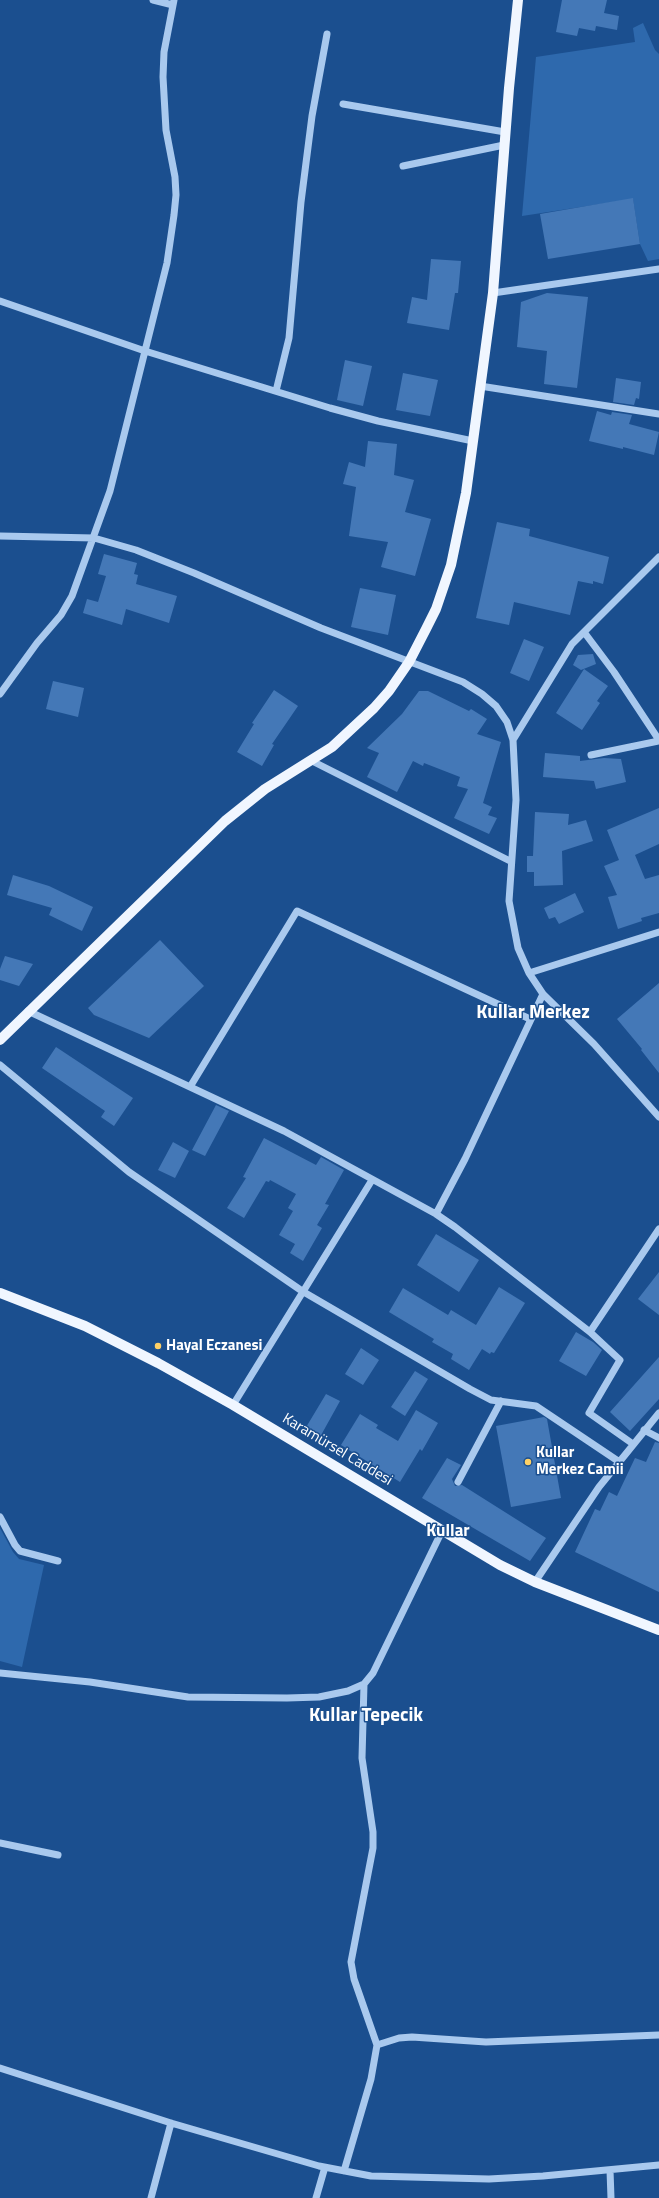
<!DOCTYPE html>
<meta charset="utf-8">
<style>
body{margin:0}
canvas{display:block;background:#1b4f8f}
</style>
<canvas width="659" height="2198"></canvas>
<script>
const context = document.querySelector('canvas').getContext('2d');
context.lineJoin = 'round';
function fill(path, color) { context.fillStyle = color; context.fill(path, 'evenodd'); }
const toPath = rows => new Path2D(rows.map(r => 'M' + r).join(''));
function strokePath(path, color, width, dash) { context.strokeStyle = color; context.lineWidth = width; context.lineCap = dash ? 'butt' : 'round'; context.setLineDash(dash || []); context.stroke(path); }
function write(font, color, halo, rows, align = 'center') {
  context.font = font + ' "Titillium Web",sans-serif'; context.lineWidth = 3; context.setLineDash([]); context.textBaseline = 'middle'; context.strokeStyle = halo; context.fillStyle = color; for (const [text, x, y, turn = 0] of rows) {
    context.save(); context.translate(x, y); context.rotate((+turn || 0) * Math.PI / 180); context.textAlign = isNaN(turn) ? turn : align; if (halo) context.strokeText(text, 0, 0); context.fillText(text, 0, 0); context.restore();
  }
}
fill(toPath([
 [643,23,655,50,659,54,659,259,648,261,640,244,633,199,522,216,536,57,635,42,633,28],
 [0,1528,13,1552,19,1559,44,1565,22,1667,0,1661]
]), '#2e69ad');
fill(toPath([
 [562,0,607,0,604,13,619,16,617,30,596,26,595,31,579,28,577,36,556,32],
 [633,198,640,244,548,259,540,214],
 [431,259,461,261,458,293,455,293,449,330,407,323,412,297,427,300],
 [547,293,588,297,577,388,544,384,547,351,517,347,521,302],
 [345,360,372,366,363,406,337,400],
 [403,373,438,380,430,416,396,410],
 [616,378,641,382,639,399,636,398,634,405,613,402],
 [597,411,611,415,612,412,632,415,629,424,659,432,654,455,623,447,623,449,589,441],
 [368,441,397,444,394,475,414,480,405,512,431,519,415,576,381,567,388,542,349,536,356,487,343,484,349,462,365,467],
 [497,522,530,529,529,536,609,557,603,584,593,581,593,584,578,581,570,615,514,602,509,625,476,618],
 [104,554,137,563,134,574,138,575,136,584,177,596,169,623,126,609,122,625,83,613,87,599,98,602,106,576,98,574],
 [360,588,396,595,388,635,351,627],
 [524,639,544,647,529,681,510,673],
 [593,654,596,664,581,670,573,665,578,655],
 [584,669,608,686,597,701,600,703,582,730,556,713],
 [53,681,84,688,78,717,46,709],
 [274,690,298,706,272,744,274,745,262,766,237,752,254,724,252,723],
 [419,691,428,691,469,711,471,709,487,719,477,734,501,742,483,803,492,807,488,815,497,818,489,834,454,818,468,789,457,786,460,777,424,763,423,766,413,761,397,792,367,777,379,753,367,748,402,714],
 [545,753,580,756,580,761,604,758,621,759,626,782,596,789,594,781,543,777],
 [659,808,659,844,635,855,645,879,659,875,659,913,641,918,642,921,618,929,608,897,617,895,604,866,619,860,607,830],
 [535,812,569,814,568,825,586,820,593,841,562,851,563,885,534,886,534,872,527,872,527,856,533,856],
 [13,875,49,886,93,907,82,931,49,915,52,908,7,895],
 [575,893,584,912,559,924,555,917,549,919,544,908],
 [160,940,204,986,149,1038,94,1015,88,1008],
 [5,956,33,964,19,986,0,980,0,969],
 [659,983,659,1073,641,1050,642,1049,617,1019],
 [56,1047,133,1098,114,1126,101,1117,105,1111,42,1068],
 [216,1105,229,1111,205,1156,192,1150],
 [264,1138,316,1165,321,1157,344,1170,325,1204,329,1205,317,1225,322,1228,303,1261,290,1253,295,1244,279,1235,293,1211,288,1208,296,1194,270,1180,269,1182,266,1181,244,1218,227,1208,246,1178,243,1177],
 [173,1142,189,1151,175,1178,158,1170],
 [436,1234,479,1260,459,1292,417,1265],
 [659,1272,659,1315,638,1299],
 [499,1287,525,1303,494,1353,491,1352,490,1354,482,1349,469,1370,451,1359,453,1354,432,1342,434,1339,389,1312,403,1288,448,1315,451,1310,476,1325],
 [576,1332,593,1342,602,1350,586,1376,559,1361],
 [361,1348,379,1360,363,1385,345,1374],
 [659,1357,659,1399,630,1431,610,1412],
 [415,1371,428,1379,405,1416,391,1407],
 [326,1394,340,1401,320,1437,305,1429],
 [416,1410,438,1423,422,1451,420,1449,400,1482,341,1445,360,1414,378,1425,376,1428,398,1441],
 [544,1417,547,1419,561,1498,511,1507,496,1426],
 [655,1442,659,1443,659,1592,575,1552,595,1509,600,1511,609,1492,617,1496,635,1458,646,1462],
 [447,1458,461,1465,452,1479,455,1486,462,1485,546,1538,530,1561,422,1498]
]), '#4478b7');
strokePath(toPath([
 [153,0,173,5],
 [343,104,505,132],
 [403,166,504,145],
 [493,293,659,269],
 [0,301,145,351,330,408,378,421,473,441],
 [480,386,659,414],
 [276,391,289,338,301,202,312,116,327,34],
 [0,536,94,538,136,550,194,573,321,628,463,682,482,694,496,706,507,722,513,740,516,800,509,901,518,948,529,973,543,994,594,1044,659,1117],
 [584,632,614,672,659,740],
 [0,694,37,643,61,615,72,596,110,491,167,263,174,215,176,195,175,177,166,130,163,77,164,52,174,0],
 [513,740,572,644,659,557],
 [591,755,659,741],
 [312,761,510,861],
 [529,973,659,932],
 [28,1011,284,1131,436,1214,455,1227,590,1332,620,1360,589,1413,633,1444],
 [0,1065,129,1172,302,1291,470,1389,491,1400,536,1406,618,1461],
 [190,1087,297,911,530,1019],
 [436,1214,465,1159,543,994],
 [590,1332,659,1229],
 [233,1405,372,1180],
 [644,1430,659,1438],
 [458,1482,501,1401],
 [0,1517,15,1545,20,1551,58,1561],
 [535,1582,599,1487,659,1413],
 [0,1673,90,1682,188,1697,287,1698,319,1697,348,1691,364,1684,373,1673,442,1531],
 [364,1684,362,1758,373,1832,373,1848,351,1962,354,1979,377,2045],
 [0,1843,58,1855],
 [0,2068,171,2123,319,2166,371,2176,489,2179,543,2176,659,2165],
 [610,2170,611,2198],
 [344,2171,371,2079,377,2045,399,2038,412,2037,486,2042,659,2035],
 [151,2198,171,2123],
 [316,2198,325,2167]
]), '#a9c9ee', 7);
strokePath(toPath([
 [0,1040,225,821,265,789,332,747,374,708,389,691,409,662,426,629,436,609,451,565,466,493,493,293,509,88,518,0],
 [0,1293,85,1326,158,1363,233,1405,500,1565,535,1582,659,1630]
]), '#f0f6ff', 10);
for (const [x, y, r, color] of [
 [158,1346,4,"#ffd166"],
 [528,1462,4,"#ffd166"]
]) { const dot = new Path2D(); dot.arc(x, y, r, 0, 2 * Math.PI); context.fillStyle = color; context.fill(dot); strokePath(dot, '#1b4f8f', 1.5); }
write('bold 15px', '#fff', '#1b4f8f', [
 ["Hayal Eczanesi",166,1346],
 ["Kullar",536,1453],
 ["Merkez Camii",536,1470]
], 'left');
write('15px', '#fff', '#1b4f8f', [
 ["Karamürsel Caddesi",337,1450,31]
]);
write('bold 17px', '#fff', '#1b4f8f', [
 ["Kullar",448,1532]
]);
write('bold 19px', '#fff', '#1b4f8f', [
 ["Kullar Merkez",533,1013],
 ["Kullar Tepecik",366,1716]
]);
</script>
